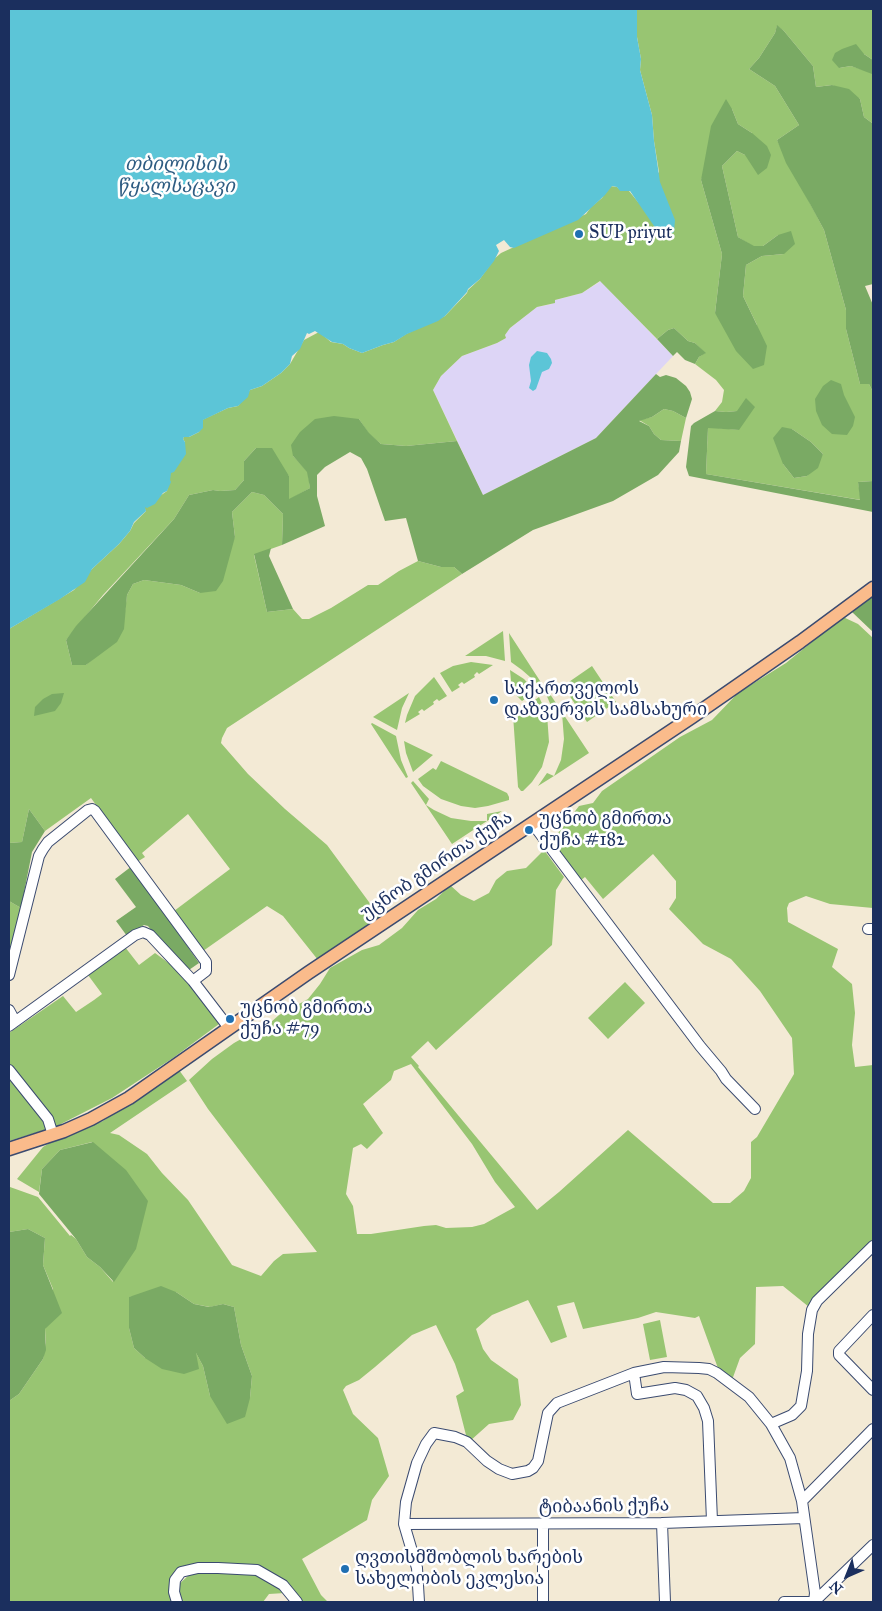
<!DOCTYPE html>
<meta charset="utf-8">
<style>
body{margin:0}
#map{position:relative;width:882px;height:1611px;overflow:hidden;background:#f3ead5;font-family:"IM FELL Great Primer",serif}
canvas{display:block}
.frame{position:absolute;inset:0;border:10px solid #1b2f5e;pointer-events:none}
.north{position:absolute;left:822px;top:1551px;width:50px;height:50px;-webkit-text-stroke:4px #fff;paint-order:stroke;rotate:224deg;font-size:14px;font-weight:700;line-height:20px;text-align:center;color:#1b2f5e}
.north::after{content:'';display:block;margin:auto;width:18px;height:22px;background:#1b2f5e;clip-path:polygon(50% 0,100% 100%,50% 72%,0 100%)}
</style>
<div id="map">
<canvas width="882" height="1611"></canvas>
<div class="frame"></div>
<div class="north">N</div>
</div>
<script>
const context = document.querySelector('canvas').getContext('2d');
context.lineJoin = 'round';
function fill(path, color) { context.fillStyle = color; context.fill(path, 'evenodd'); }
const toPath = rows => new Path2D(rows.map(r => 'M' + r).join(''));
function strokePath(path, color, width, dash) { context.strokeStyle = color; context.lineWidth = width; context.lineCap = dash ? 'butt' : 'round'; context.setLineDash(dash || []); context.stroke(path); }
function write(font, color, halo, rows, align = 'center') {
  context.font = font + ' "IM FELL Great Primer","Noto Serif Georgian",serif'; context.lineWidth = 5; context.setLineDash([]); context.textBaseline = 'middle'; context.strokeStyle = halo; context.fillStyle = color; for (const [text, x, y, turn = 0] of rows) {
    context.save(); context.translate(x, y); context.rotate((+turn || 0) * Math.PI / 180); context.textAlign = isNaN(turn) ? turn : align; if (halo) context.strokeText(text, 0, 0); context.fillText(text, 0, 0); context.restore();
  }
}
fill(toPath([
 [601,281,673,356,596,438,483,495,433,390,441,376,462,356,497,343,506,338,505,335,510,328,537,307,552,304,555,300,582,293]
]), '#ddd5f6');
fill(toPath([
 [637,9,873,9,873,60,864,54,839,68,851,66,873,73,873,122,872,123,864,117,860,99,832,85,816,87,813,66,784,31,777,26,775,33,759,58,749,69,775,86,799,125,777,140,824,230,846,310,846,329,860,384,869,384,873,392,873,481,858,482,861,500,706,474,708,427,739,430,737,411,726,412,715,411,722,402,724,390,716,380,695,364,699,357,705,353,695,343,688,341,674,328,668,330,657,339,600,281,582,293,555,300,555,303,537,307,510,328,505,335,506,338,497,343,462,356,441,376,433,390,457,441,406,446,381,444,369,434,359,419,293,456,308,472,310,488,289,500,289,476,256,448,244,461,244,480,235,490,220,491,213,490,189,495,174,519,103,595,66,640,72,665,86,665,95,657,125,611,127,595,133,584,144,580,181,585,200,593,235,537,232,512,252,492,264,495,283,514,282,545,254,555,267,612,293,609,302,619,309,619,331,608,368,585,378,585,399,571,418,561,441,567,454,567,462,574,227,728,222,738,221,743,248,774,285,809,327,845,380,917,318,960,283,916,267,906,203,951,174,911,230,869,188,814,142,853,145,857,137,862,91,798,45,831,29,809,22,842,9,843,9,629,74,590,92,569,119,544,130,531,134,523,146,511,144,507,167,491,170,473,177,465,185,445,185,442,183,439,184,437,189,437,199,432,202,420,228,408,238,406,250,390,262,386,281,373,290,364,304,340,319,332,331,342,343,344,349,348,362,353,383,345,394,342,406,334,445,316,467,293,468,290,480,279,494,259,501,253,586,214,591,207,602,198,610,186,617,187,622,191,629,191,638,202,659,172,654,141,652,115,640,70,641,59,637,37],
 [732,109,738,124,752,133,745,155,737,151,722,166,738,237,754,247,763,246,778,235,784,254,762,256,746,265,743,296,757,325,715,313,722,254,701,180],
 [792,429,811,442,823,454,807,476,794,478,783,464],
 [664,409,673,411,686,418,681,441,661,440,654,434,649,426,639,420,652,417],
 [841,616,858,624,873,638,873,908,830,904,806,896,789,903,787,908,788,922,838,949,832,967,852,984,855,1013,852,1045,855,1067,873,1065,873,1244,809,1307,783,1286,756,1287,755,1344,740,1358,732,1380,719,1371,699,1316,695,1318,656,1312,638,1318,583,1329,574,1302,557,1306,567,1337,551,1343,528,1300,492,1315,476,1329,483,1349,491,1360,518,1379,521,1405,513,1420,489,1424,470,1441,467,1439,456,1396,464,1391,455,1364,436,1325,412,1335,375,1367,359,1380,346,1386,343,1390,353,1414,378,1438,389,1476,372,1500,367,1520,302,1559,321,1595,328,1602,298,1602,266,1573,180,1572,174,1602,9,1602,9,1401,19,1394,43,1359,46,1343,45,1329,53,1289,43,1265,45,1238,28,1229,9,1232,9,1188,10,1187,38,1197,70,1236,71,1235,76,1239,87,1257,100,1267,113,1282,92,1142,60,1150,42,1169,39,1192,17,1179,43,1147,53,1141,103,1121,179,1070,187,1081,110,1133,119,1135,147,1154,162,1173,188,1200,232,1265,261,1276,274,1261,283,1254,317,1252,208,1109,189,1080,212,1059,234,1043,270,1023,279,1015,308,999,320,984,330,968,362,950,379,945,402,928,418,910,436,899,450,885,461,895,474,901,489,893,496,880,507,871,526,868,544,850,564,877,556,890,552,945,436,1050,428,1041,411,1057,419,1066,418,1067,537,1210,559,1192,628,1130,713,1203,730,1203,744,1191,751,1178,751,1142,757,1137,794,1074,792,1038,760,991,731,959,703,944,669,909,676,898,676,881,653,854,603,899,585,877,580,881,552,841,579,806,593,803,602,791,680,737,712,720,738,693,786,663,839,620],
 [411,1064,472,1144,495,1182,515,1207,484,1224,472,1227,446,1228,436,1225,424,1226,371,1234,357,1234,353,1206,346,1194,353,1148,361,1144,367,1149,383,1133,363,1104,391,1080,394,1071],
 [176,1292,194,1304,210,1307,223,1304,234,1307,241,1345,252,1376,250,1398,210,1396,203,1366,195,1351,145,1358,134,1348,129,1328,129,1297],
 [503,631,505,661,486,656,465,656],
 [509,633,542,684,538,684,522,670,511,662],
 [471,662,493,665,479,674,477,672,474,675,475,677,464,684,462,682,458,685,460,687,452,692,440,673,453,666],
 [592,666,616,702,587,722,563,686],
 [510,670,524,679,536,692,522,701,512,691],
 [434,677,447,696,439,701,437,699,433,702,434,704,424,711,422,709,418,712,420,714,405,723,407,715,415,696],
 [548,691,589,753,554,776,538,786,547,773,554,776,561,760,564,739,562,713,561,711,554,713,546,694],
 [409,693,402,708,397,730,373,717],
 [539,697,547,714,549,742,542,767,532,782,523,791,521,791,518,787,513,715,524,712,525,707],
 [372,723,396,736,401,760,408,777,406,778,371,724],
 [404,741,433,755,413,772,406,753],
 [441,761,507,793,509,797,509,800,488,806,475,808,461,806,441,799,423,786,418,779,433,768,436,770],
 [413,781,429,799,426,805,434,810,451,818,471,821,487,821,487,814,502,811,487,821,452,844,411,783],
 [9,901,21,908,9,952],
 [125,947,139,965,155,953,170,964,188,981,219,1024,173,1058,112,1098,57,1126,9,1141,9,1033,63,996,76,1012,94,1000,102,994,88,975],
 [625,982,645,1003,608,1039,588,1018],
 [660,1320,667,1357,650,1360,643,1324],
 [257,1572,285,1593,269,1594,263,1602,181,1602,176,1587,190,1574]
]), '#98c572');
fill(toPath([
 [777,25,784,31,813,66,816,87,832,85,849,89,860,99,864,117,872,123,873,122,873,284,865,286,873,305,873,392,869,384,860,384,846,329,846,310,824,230,810,204,786,163,777,140,799,125,775,86,749,69,759,58,775,33],
 [856,44,864,54,873,60,872,74,851,66,839,68,832,60,835,53,842,49],
 [726,99,732,109,738,124,752,133,767,146,771,155,767,168,758,175,745,155,737,151,722,166,738,237,754,246,763,246,778,235,791,231,795,244,784,254,762,256,746,265,743,296,767,346,764,365,753,369,736,351,715,313,722,254,701,180,711,126],
 [674,328,688,341,695,343,706,353,699,357,695,364,685,360,677,352,673,356,657,339,668,330],
 [656,374,660,377,666,375,676,378,686,386,690,392,692,399,686,418,673,411,664,409,652,417,639,421,649,426,654,434,661,440,681,441,679,452,658,475,613,501,533,530,462,574,454,567,441,567,418,561,406,518,385,521,367,469,361,458,350,452,325,467,317,475,317,496,325,526,282,545,283,514,264,495,252,492,232,512,235,537,223,581,216,591,200,593,181,585,144,580,133,584,127,595,124,629,117,642,86,665,72,665,66,640,76,626,174,519,189,495,213,490,220,491,235,490,244,480,244,461,256,448,272,448,289,476,289,499,310,488,307,472,293,456,291,445,300,432,315,419,334,416,359,419,369,433,381,444,406,446,457,441,483,495,596,438],
 [831,380,841,384,844,395,855,417,853,426,847,435,832,434,822,425,816,411,815,399,823,386],
 [746,398,755,407,739,430,708,428,706,474,860,500,858,482,873,481,873,512,689,476,686,467,691,426,694,423,715,411,726,412,737,411],
 [782,427,792,429,811,442,823,454,818,468,807,476,794,478,783,464,773,438],
 [271,548,269,556,293,609,267,612,254,554],
 [873,596,873,632,852,612],
 [64,693,61,703,55,711,34,716,35,707,43,699,52,694],
 [29,809,45,831,32,852,21,908,9,901,9,843,22,842],
 [132,866,199,963,186,972,148,926,144,925,127,936,116,921,136,907,115,879],
 [93,1142,126,1170,148,1201,136,1249,114,1282,100,1267,87,1257,76,1239,39,1194,42,1169,60,1150],
 [28,1229,45,1238,43,1265,62,1313,45,1329,46,1350,43,1359,19,1394,9,1401,9,1232],
 [161,1286,176,1292,194,1304,209,1307,223,1304,234,1307,241,1345,252,1376,250,1398,245,1417,227,1424,210,1396,203,1366,196,1353,199,1369,184,1374,162,1369,145,1358,134,1348,129,1328,129,1297]
]), '#7aaa64');
fill(toPath([
 [9,9,637,9,637,37,641,59,640,70,652,115,654,141,660,182,675,220,674,232,667,237,663,236,654,226,630,191,620,191,617,187,612,186,605,195,578,220,514,248,510,247,504,240,496,245,499,251,494,261,480,279,468,289,467,292,445,316,438,321,407,334,394,342,383,345,362,353,349,348,343,344,332,342,315,331,309,334,307,333,300,349,292,356,290,364,281,373,262,386,250,390,248,397,238,406,228,408,203,420,203,428,199,432,189,437,184,437,183,439,185,442,186,454,174,472,171,473,170,480,171,482,167,491,163,493,155,504,147,508,145,507,146,511,134,522,130,531,119,544,92,569,85,582,60,599,9,629],
 [537,351,547,353,551,359,552,363,549,369,542,372,536,389,533,391,529,388,531,381,529,365,531,357]
]), '#5cc5d7');
const minor = toPath([
 [532,823,700,1046,721,1071,726,1079,755,1109],
 [868,929,873,929],
 [9,975,39,856,43,849,48,842,88,810,92,809,95,811,206,962,206,971,193,981],
 [9,1010,15,1021],
 [9,1026,135,935,143,932,150,935,193,981,229,1028],
 [9,1070,48,1119,53,1135],
 [873,1315,839,1351,839,1355,873,1390],
 [634,1373,637,1394,675,1388,686,1390,697,1396,704,1408,708,1421,712,1521],
 [771,1424,792,1415,801,1406,807,1371,808,1334,812,1310,817,1301,873,1246],
 [802,1501,873,1429],
 [662,1523,665,1602],
 [404,1524,662,1523,804,1518],
 [543,1524,543,1602],
 [177,1602,174,1592,175,1580,181,1572,198,1568,218,1568,257,1570,283,1585,297,1602],
 [419,1602,417,1568,404,1524,406,1502,417,1463,426,1444,434,1433,455,1437,467,1442,487,1461,499,1469,512,1474,528,1471,533,1468,538,1461,548,1413,557,1403,634,1373,664,1367,699,1368,709,1369,717,1373,749,1397,771,1424,790,1458,802,1501,815,1593,814,1602],
 [784,1602,814,1602,873,1545]
]);
const major = toPath([
 [9,1149,64,1131,91,1119,129,1098,308,973,692,717,800,642,873,588]
]);
strokePath(minor, '#3b4b70', 12);
strokePath(major, '#3b4b70', 15);
strokePath(minor, '#fff', 10);
strokePath(major, '#fabb8b', 12);
for (const [x, y, r, color] of [
 [579,234,5,"#1f6fb2"],
 [494,700,5,"#1f6fb2"],
 [529,830,5,"#1f6fb2"],
 [230,1019,5,"#1f6fb2"],
 [345,1569,5,"#1f6fb2"]
]) { const dot = new Path2D(); dot.arc(x, y, r, 0, 2 * Math.PI); context.fillStyle = color; context.fill(dot); strokePath(dot, '#fff', 2); }
write('18px', '#1b2f5e', '#fff', [
 ["SUP priyut",589,234],
 ["საქართველოს",504,690],
 ["დაზვერვის სამსახური",504,711],
 ["უცნობ გმირთა",539,820],
 ["ქუჩა #182",539,841],
 ["უცნობ გმირთა",240,1009],
 ["ქუჩა #79",240,1030],
 ["ღვთისმშობლის ხარების",355,1559],
 ["სახელობის ეკლესია",355,1580]
], 'left');
write('18px', '#1b2f5e', '#fff', [
 ["უცნობ გმირთა ქუჩა",437,866,-34],
 ["ტიბაანის ქუჩა",604,1507,-1]
]);
write('italic 19px', '#2e5c82', '#fff', [
 ["თბილისის",176,165],
 ["წყალსაცავი",176,187]
]);
</script>
